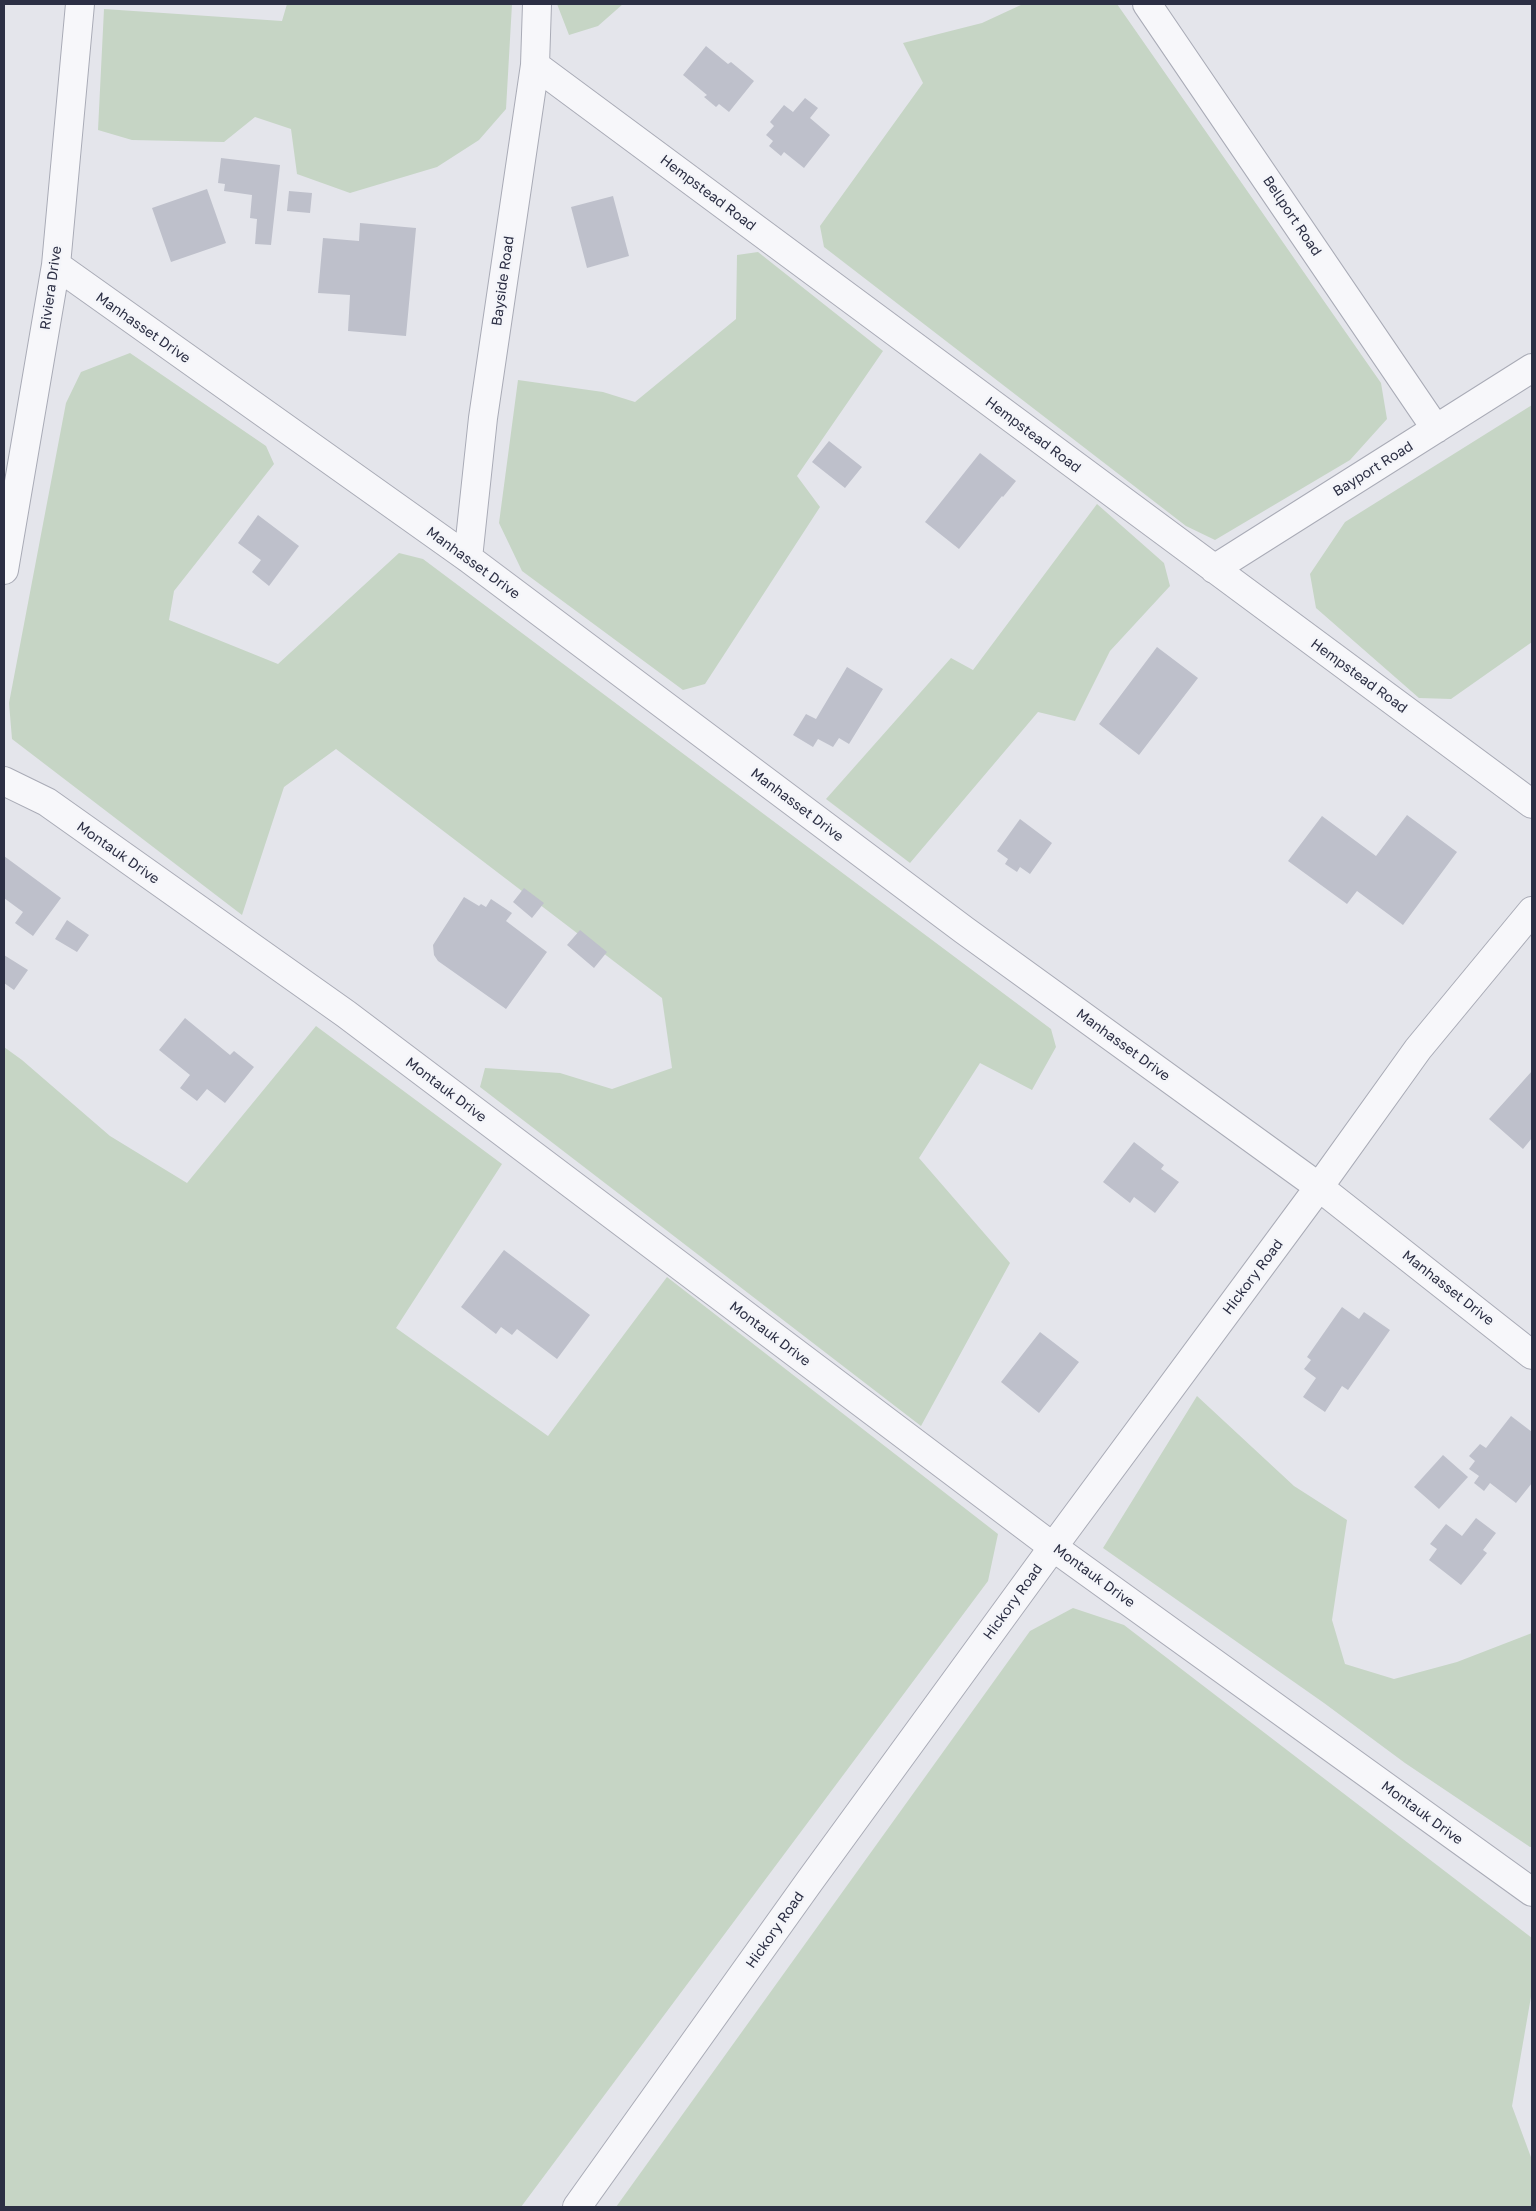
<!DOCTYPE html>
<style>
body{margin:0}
#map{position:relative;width:1536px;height:2211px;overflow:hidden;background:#e4e5eb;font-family:"Golos Text",sans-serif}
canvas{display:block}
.frame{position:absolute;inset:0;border:5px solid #2c2f44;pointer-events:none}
</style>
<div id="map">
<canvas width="1536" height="2211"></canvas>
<div class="frame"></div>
</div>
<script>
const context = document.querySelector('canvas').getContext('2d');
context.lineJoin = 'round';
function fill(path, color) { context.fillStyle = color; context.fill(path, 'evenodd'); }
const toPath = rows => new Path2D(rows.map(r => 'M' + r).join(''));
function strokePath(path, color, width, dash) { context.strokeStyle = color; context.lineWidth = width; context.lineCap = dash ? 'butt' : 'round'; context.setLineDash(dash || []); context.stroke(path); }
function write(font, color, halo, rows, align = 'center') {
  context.font = font + ' "Golos Text",sans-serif'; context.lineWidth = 5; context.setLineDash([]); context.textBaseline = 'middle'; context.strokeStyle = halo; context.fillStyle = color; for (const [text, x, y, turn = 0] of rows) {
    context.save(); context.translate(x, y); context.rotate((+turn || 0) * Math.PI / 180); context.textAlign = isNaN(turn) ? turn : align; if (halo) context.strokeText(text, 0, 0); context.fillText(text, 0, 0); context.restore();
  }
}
fill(toPath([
 [287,4,512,4,506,109,479,140,437,167,350,193,297,174,291,129,255,117,224,142,132,140,98,130,104,9,282,21],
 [557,4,623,4,598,26,569,35],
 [1023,4,1117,4,1381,383,1387,419,1350,460,1215,540,1186,526,824,247,820,226,923,83,903,43,982,23],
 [758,252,883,351,797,476,820,507,705,684,683,690,522,571,499,523,518,380,603,392,635,402,736,319,737,255],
 [130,353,266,446,274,464,174,591,169,620,278,664,399,553,423,559,1051,1029,1056,1047,1032,1090,980,1063,919,1158,1010,1263,921,1426,480,1087,485,1068,560,1073,612,1089,672,1068,662,998,336,749,284,787,242,915,12,739,9,703,66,403,81,372],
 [1532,405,1532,642,1451,699,1419,698,1316,608,1310,574,1345,522],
 [1097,504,1164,563,1170,586,1110,651,1075,721,1038,712,910,863,826,799,951,658,973,670],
 [316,1026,502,1164,396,1328,548,1436,667,1277,998,1534,988,1581,521,2207,4,2207,4,1047,22,1060,110,1136,187,1183],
 [1197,1396,1294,1486,1347,1520,1332,1620,1345,1664,1394,1679,1457,1662,1532,1633,1532,1847,1530,1847,1405,1763,1324,1703,1103,1548],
 [1073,1608,1124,1625,1532,1938,1532,1991,1512,2106,1532,2160,1532,2207,616,2207,1030,1631]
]), '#c6d5c5');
fill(toPath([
 [706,46,728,64,731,62,754,81,729,112,719,104,716,107,704,97,707,95,683,75],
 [805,98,818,108,810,118,830,135,804,168,784,152,781,156,769,146,773,141,766,135,774,126,770,122,784,105,793,112],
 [221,158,280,165,271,245,255,244,257,219,250,218,252,195,224,191,225,184,218,183],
 [207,189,226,243,171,262,152,208],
 [289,191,312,193,310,213,287,211],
 [613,196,629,256,587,268,571,207],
 [360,223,416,228,406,336,348,331,350,295,318,293,323,238,359,241],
 [829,441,862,467,845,488,812,462],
 [980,453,1016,481,1003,497,1002,496,959,549,925,522],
 [258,515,299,546,269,586,252,572,261,560,238,543],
 [1157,647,1198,678,1139,755,1099,724],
 [847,667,883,689,849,744,839,738,833,747,818,739,813,747,793,735,806,714,816,719],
 [1407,815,1457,852,1403,925,1357,891,1347,904,1288,861,1322,816,1376,856],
 [1020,819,1052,843,1030,874,1020,867,1017,872,1005,864,1008,859,997,851],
 [4,856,61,898,33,936,15,923,23,912,4,898],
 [524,888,544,903,532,918,513,902],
 [464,897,479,906,481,904,486,907,491,899,512,913,506,921,547,952,506,1009,438,961,434,955,433,945],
 [67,920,89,935,77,952,55,939],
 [580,930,607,952,594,968,567,945],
 [4,955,28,970,14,990,4,983],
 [185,1018,230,1055,234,1051,254,1067,225,1103,207,1089,197,1101,180,1088,190,1075,159,1050],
 [1532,1071,1532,1138,1523,1149,1489,1119],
 [1134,1142,1164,1165,1161,1169,1179,1182,1155,1213,1134,1197,1130,1203,1103,1182],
 [504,1250,590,1315,557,1359,517,1329,512,1335,501,1327,496,1334,461,1307],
 [1342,1307,1359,1319,1364,1312,1390,1330,1348,1390,1342,1386,1325,1412,1303,1397,1316,1378,1304,1369,1311,1360,1307,1357],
 [1040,1332,1079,1362,1039,1413,1001,1382],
 [1511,1416,1532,1432,1532,1483,1516,1503,1490,1483,1484,1491,1474,1483,1479,1476,1469,1469,1475,1461,1469,1456,1480,1444,1486,1448],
 [1443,1455,1468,1477,1439,1509,1414,1487],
 [1476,1518,1496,1533,1483,1550,1487,1553,1461,1585,1429,1560,1437,1549,1430,1544,1446,1524,1462,1536]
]), '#bec0cb');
const minor = toPath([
 [1147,4,1436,429],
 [535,65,1532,804],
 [56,265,468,558,964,930,1319,1187,1532,1355],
 [468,558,483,418,535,65,537,4],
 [1214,569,1532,368],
 [4,570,56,265,80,4],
 [4,781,47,802,346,1014,1053,1547,1532,1892],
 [577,2207,809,1882,1053,1547,1319,1187,1418,1049,1532,911]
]);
strokePath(minor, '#a9abb6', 30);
strokePath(minor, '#f7f7fa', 28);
write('14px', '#2c2f44', '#f4f5f9', [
 ["Hempstead Road",708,193,37],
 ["Bellport Road",1292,216,56],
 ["Bayside Road",503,281,-82],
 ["Riviera Drive",51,288,-82],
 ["Manhasset Drive",143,328,35],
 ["Hempstead Road",1033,435,37],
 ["Bayport Road",1373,469,-32],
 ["Manhasset Drive",473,563,36],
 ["Hempstead Road",1359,676,36],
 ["Manhasset Drive",797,805,37],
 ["Montauk Drive",118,853,35],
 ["Manhasset Drive",1123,1045,36],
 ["Montauk Drive",446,1090,37],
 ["Hickory Road",1253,1277,-53],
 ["Manhasset Drive",1448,1288,38],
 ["Montauk Drive",770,1334,37],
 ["Montauk Drive",1094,1576,36],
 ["Hickory Road",1013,1602,-54],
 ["Montauk Drive",1422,1813,36],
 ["Hickory Road",775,1930,-55]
]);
</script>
